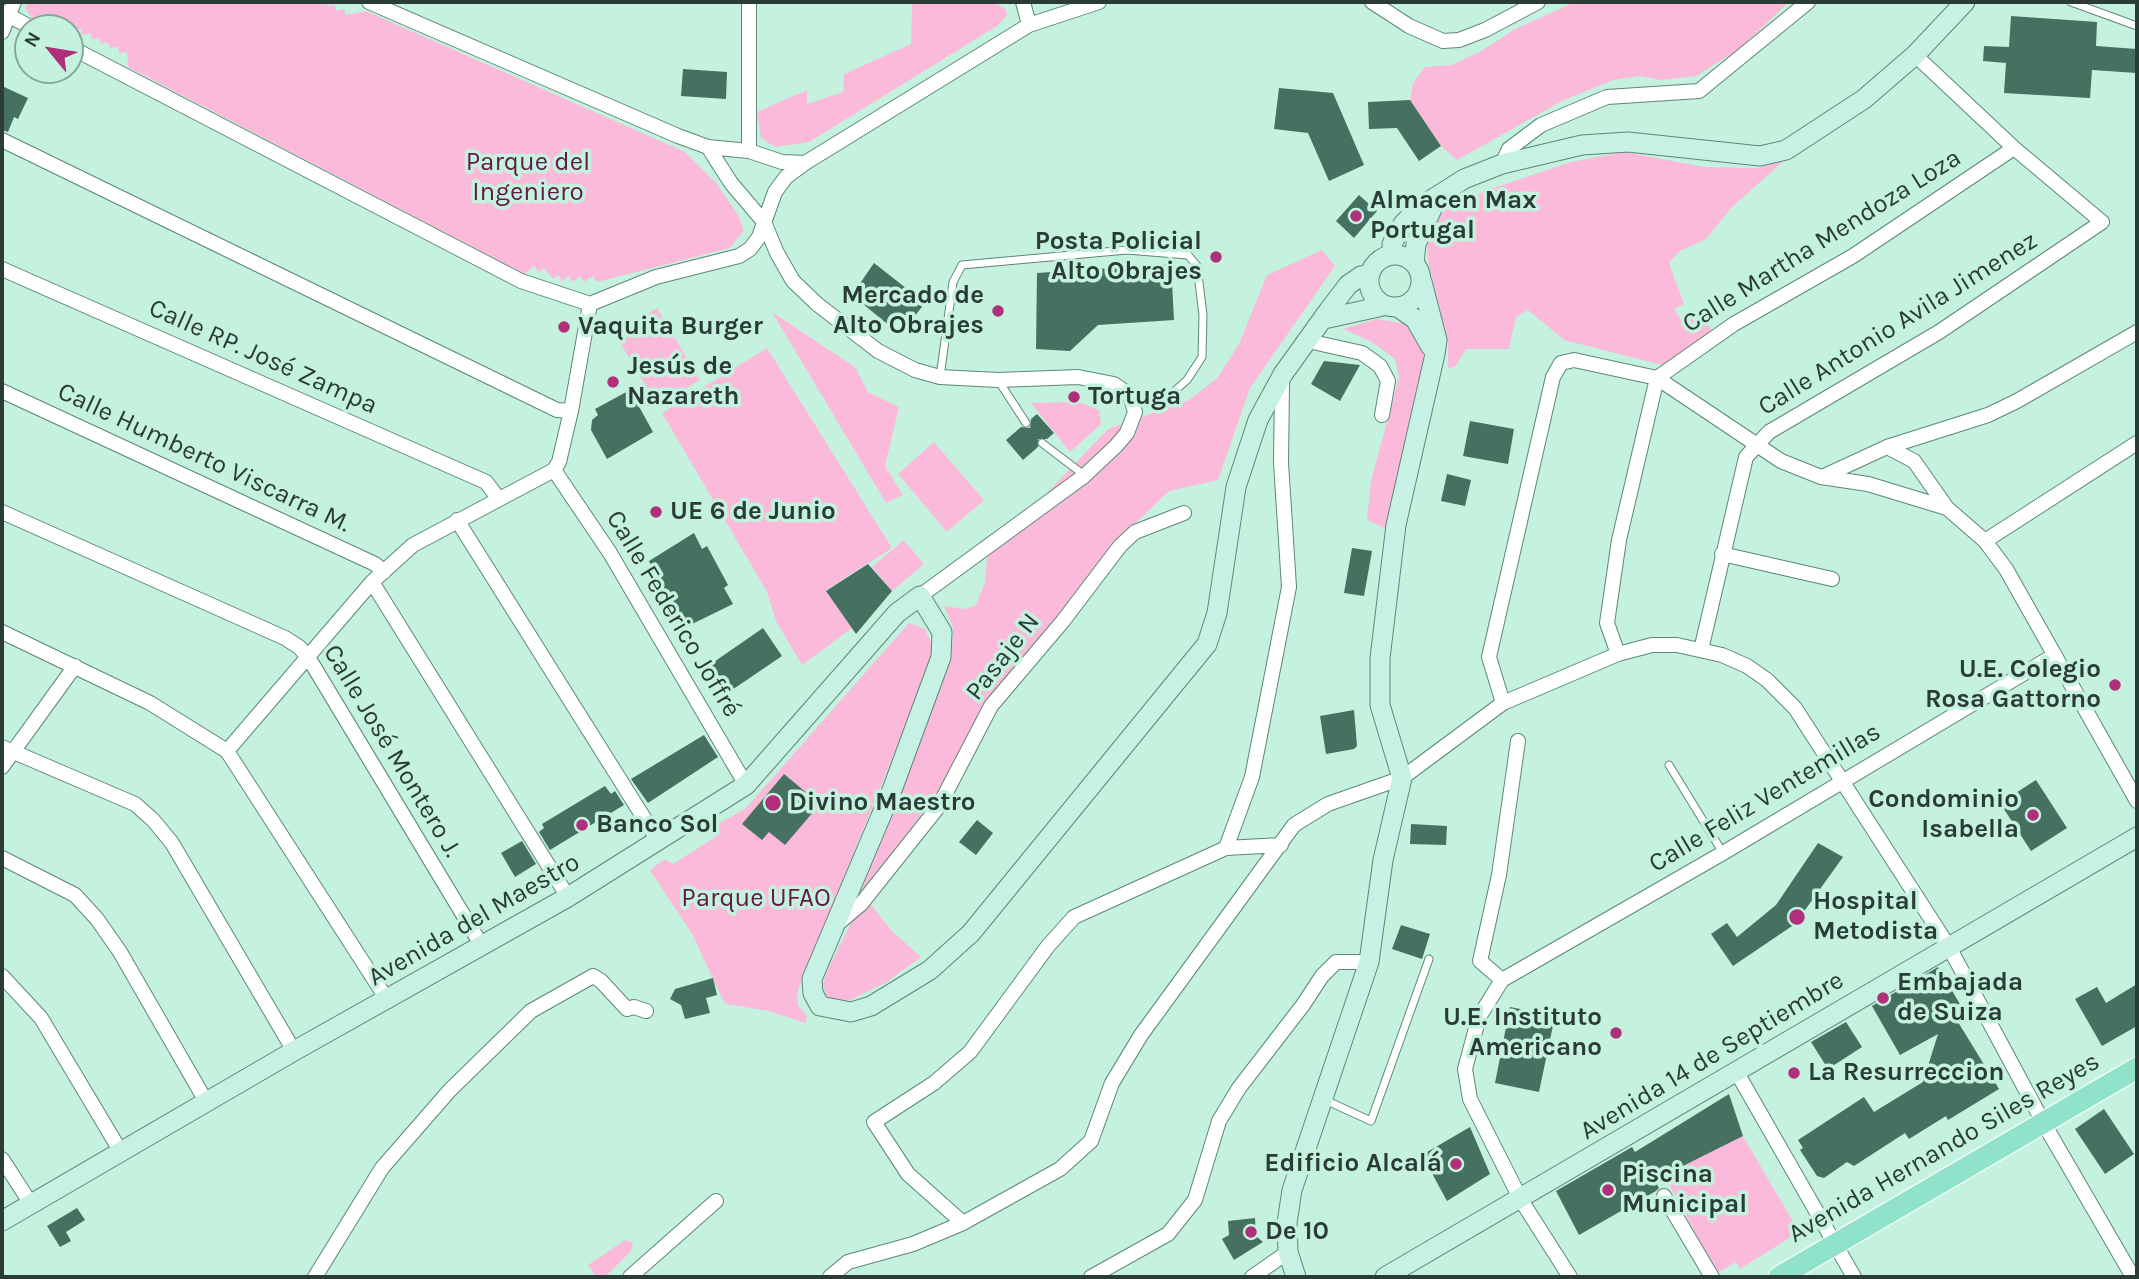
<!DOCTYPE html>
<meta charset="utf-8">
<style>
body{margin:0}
#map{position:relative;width:2139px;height:1279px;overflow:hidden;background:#c4f2df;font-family:Karla,sans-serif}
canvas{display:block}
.frame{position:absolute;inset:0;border:4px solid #2a3c35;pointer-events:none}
.north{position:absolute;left:14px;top:14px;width:70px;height:70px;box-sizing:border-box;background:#c4f2df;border:2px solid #86a99b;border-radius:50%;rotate:300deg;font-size:19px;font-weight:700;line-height:28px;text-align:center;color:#2a3c35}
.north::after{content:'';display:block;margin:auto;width:24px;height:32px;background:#af2f7b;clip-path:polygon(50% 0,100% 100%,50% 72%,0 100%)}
</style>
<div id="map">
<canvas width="2139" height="1279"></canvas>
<div class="frame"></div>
<div class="north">N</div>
</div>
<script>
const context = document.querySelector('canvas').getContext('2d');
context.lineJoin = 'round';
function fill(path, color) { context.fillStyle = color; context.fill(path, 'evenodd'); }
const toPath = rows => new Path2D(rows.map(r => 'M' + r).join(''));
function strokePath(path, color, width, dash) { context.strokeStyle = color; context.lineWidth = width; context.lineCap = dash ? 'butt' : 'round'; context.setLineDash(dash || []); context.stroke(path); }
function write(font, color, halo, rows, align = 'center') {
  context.font = font + ' Karla,sans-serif'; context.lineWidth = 7; context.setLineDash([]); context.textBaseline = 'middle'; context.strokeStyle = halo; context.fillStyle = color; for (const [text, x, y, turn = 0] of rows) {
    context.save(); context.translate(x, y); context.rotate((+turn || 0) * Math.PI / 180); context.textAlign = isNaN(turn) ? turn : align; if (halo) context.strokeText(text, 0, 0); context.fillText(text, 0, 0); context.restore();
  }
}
fill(toPath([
 [28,2,327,2,328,6,335,5,336,11,344,9,346,15,366,11,685,152,717,184,738,215,744,230,730,248,597,282,593,276,584,282,580,276,573,282,569,276,562,281,558,275,553,279,544,268,539,272,534,266,524,274,128,67,127,52,119,53,118,47,110,48,108,42,101,44,99,38,92,39,90,33,82,35,81,29,70,31,70,28,50,28,32,18,25,8],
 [912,2,994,3,1006,9,1007,15,997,26,809,142,775,147,761,138,757,112,807,90,807,104,843,92,844,74,911,44],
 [1575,2,1789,2,1739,49,1696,76,1661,80,1639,76,1613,80,1562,101,1457,160,1441,146,1410,100,1413,83,1425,67,1451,65,1478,53,1515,29],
 [1624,152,1705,167,1759,168,1788,157,1731,208,1706,239,1680,251,1669,263,1684,304,1674,309,1681,320,1700,313,1713,332,1662,365,1564,340,1528,310,1516,317,1509,349,1466,349,1455,367,1448,368,1448,343,1428,261,1427,244,1437,218,1449,207,1488,190,1571,162],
 [1322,250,1335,266,1250,388,1218,480,1169,491,1113,545,950,777,859,897,952,653,953,627,944,606,965,609,976,605,985,582,987,556,1108,429,1189,400,1218,377,1239,344,1267,275],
 [657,308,700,380,657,405,615,334],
 [772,312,855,367,868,392,899,407,885,466,903,495,886,503],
 [1376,319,1402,323,1417,331,1423,346,1423,371,1386,529,1367,520,1371,481,1399,377,1395,359,1372,342,1343,329],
 [767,348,892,548,826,590,852,628,802,665,776,621,767,592,662,413],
 [1079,402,1099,410,1101,424,1070,452,1031,403],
 [934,442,984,500,947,532,898,474],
 [904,540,924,564,892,591,872,567],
 [909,623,925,629,933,647,919,692,797,992,798,1005,807,1016,805,1023,769,1011,725,1004,692,934,650,870,665,859,673,864,717,836,718,824,746,808],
 [869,902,892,931,921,957,887,982,850,1000,833,1000,826,995,823,985,828,969,852,921],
 [1743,1136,1799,1232,1740,1269,1736,1262,1717,1273,1664,1175],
 [625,1240,633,1243,631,1251,605,1277,596,1277,588,1265]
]), '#fbbad9');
fill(toPath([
 [2011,16,2097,22,2096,46,2137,49,2137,73,2092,70,2090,98,2004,93,2006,63,1983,61,1984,46,2009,47],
 [683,69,727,72,726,99,681,96],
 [2,86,28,98,18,119,14,117,8,132,2,130],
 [1279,88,1333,93,1364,165,1329,181,1308,133,1274,129],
 [1410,100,1441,146,1419,161,1397,128,1369,129,1368,102],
 [1359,195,1377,211,1354,238,1336,221],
 [874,263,925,303,910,322,900,315,891,327,852,295],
 [1171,264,1174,320,1098,325,1070,351,1036,349,1037,273],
 [1324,361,1360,365,1340,401,1311,384],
 [630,390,653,432,607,459,591,430,592,420,598,415,595,409],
 [1037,414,1054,433,1047,439,1038,439,1038,447,1023,460,1006,440,1021,427,1030,428,1031,419],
 [1470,421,1514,429,1508,464,1463,456],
 [1447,474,1471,480,1465,506,1441,501],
 [694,533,702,549,707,546,728,585,724,588,733,604,686,627,678,612,671,615,654,584,659,581,649,561],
 [1352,548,1372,551,1364,596,1344,593],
 [868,564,892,591,856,634,826,591],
 [763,628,782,656,729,692,711,664],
 [1354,710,1357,746,1354,749,1326,754,1320,716],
 [704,735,718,757,648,803,631,779],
 [784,774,820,804,785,845,769,832,762,840,742,824],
 [2036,780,2067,828,2031,851,2000,803],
 [605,786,611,794,615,791,624,805,550,850,539,832,544,828,542,824],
 [977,820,993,833,976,855,959,842],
 [1411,824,1447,826,1446,845,1410,844],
 [522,841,536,864,515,877,501,853],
 [1818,843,1843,857,1795,924,1733,966,1711,934,1727,923,1737,937,1776,905],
 [1401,925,1430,934,1422,959,1392,949],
 [1938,967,1967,1016,1958,1022,1999,1089,1948,1120,1946,1116,1909,1139,1905,1133,1854,1166,1847,1162,1824,1178,1817,1176,1800,1150,1803,1148,1798,1140,1864,1097,1874,1112,1923,1082,1938,1034,1900,1055,1872,1006],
 [713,978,717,995,706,998,710,1013,685,1019,681,1005,670,999,675,989],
 [2137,984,2137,1026,2102,1046,2075,999,2097,987,2106,1003],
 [1510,1007,1555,1016,1539,1092,1495,1083],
 [1846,1022,1862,1047,1828,1069,1811,1042],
 [1729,1094,1743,1136,1655,1180,1659,1188,1656,1191,1579,1235,1556,1191,1632,1147,1635,1152],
 [2104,1109,2134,1154,2105,1174,2075,1129],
 [1470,1127,1490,1174,1447,1201,1422,1155],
 [77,1208,85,1220,66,1232,71,1241,60,1247,47,1226],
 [1255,1218,1256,1236,1263,1242,1234,1260,1222,1239,1229,1235,1228,1221]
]), '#467060');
const lane = toPath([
 [2071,2,2137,26],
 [940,377,953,282,962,265,1127,250,1188,255,1197,266,1203,315,1202,357,1187,380,1170,395,1134,403],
 [998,380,1026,423],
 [1042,443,1084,475],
 [1669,765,1723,853],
 [1325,1100,1371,1121,1429,959]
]);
const street = toPath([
 [369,2,678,136,708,147,749,151,782,162,805,163],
 [749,2,749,151],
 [1023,2,1029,25],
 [1372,2,1409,26,1443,41,1459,40,1485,30,1538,2],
 [2,12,32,28],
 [2,32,14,2],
 [70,47,521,281,590,304],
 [2,140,557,410,571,411],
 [708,147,731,183,764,222,777,253,793,281,817,304,878,351,915,370,940,377,998,380,1078,377,1114,384,1130,395,1135,412,1127,433,1116,446,1084,476,920,596],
 [1502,164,1509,149,1541,125,1607,97,1699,91,1808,2],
 [2,269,486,482,498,498],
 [590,304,656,277,739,256,750,249,759,237,775,192,786,177,805,163,1029,25,1099,2],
 [1308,341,1362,353,1380,366,1388,381,1382,415],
 [1657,378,1734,324,1853,256,2014,148],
 [2,391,375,564,384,572],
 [1887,447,1914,461,1947,508,1985,541,2006,569,2137,801],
 [554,470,610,553,746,785],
 [1822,477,1887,447,1988,415,2017,401,2137,332],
 [2,512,285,638,299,647,308,657,482,946],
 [457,520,659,842],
 [1985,541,2137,443],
 [1722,554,1832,579],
 [372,582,568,897],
 [2,632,150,703,227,751,388,1001],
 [1701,650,1746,457,1769,432,1939,332,2102,222,2014,148,1915,55],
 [1618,654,1607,623,1619,540,1657,378],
 [1503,703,1489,657,1553,377,1561,363,1574,360,1657,378,1781,461,1821,477,1868,484,1947,508],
 [2,747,135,804,153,820,172,843,294,1051],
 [227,751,372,582,413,545,554,470,559,462,571,411,590,304],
 [2,767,75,666],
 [1226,848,1252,777,1289,587,1281,463,1282,382],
 [2,858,75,895,97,919,120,952,207,1103],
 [836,925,861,904,939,806,991,706,1063,621,1120,546,1135,532,1184,513],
 [2,976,41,1018,121,1152],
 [1502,980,1480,961,1499,875,1518,741],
 [1736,1071,1854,1277],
 [2,1159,31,1204],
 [1664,1196,1712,1277],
 [963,1223,908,1174,874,1122,934,1083,970,1052,1048,946,1074,917,1226,848,1281,845],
 [315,1277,382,1168,450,1090,531,1011,593,976,601,981,627,1009,634,1007,646,1011],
 [630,1277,716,1201],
 [830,1277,848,1262,913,1244,963,1223,1060,1169,1091,1141,1112,1083,1141,1035,1294,825,1328,804,1402,778,1503,703,1618,654,1652,645,1677,645,1722,655,1747,666,1767,680,1795,708,1949,947,2043,1122,2133,1277],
 [1091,1277,1168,1234,1195,1200,1219,1121,1239,1088,1303,1005,1322,976,1336,962,1369,962],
 [1252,1277,1288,1252],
 [1570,1277,1521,1200,1470,1099,1465,1069,1479,1017,1502,980,1723,853,2053,656]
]);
const secondary = toPath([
 '1369 281a26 26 0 1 1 52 0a26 26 0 1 1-52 0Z',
 [1392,255,1392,244,1403,224,1420,207,1464,179,1502,164,1582,145,1628,142,1760,156,1786,150,1864,99,1915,55,1965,2],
 [1414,263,1416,244,1435,202],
 [1399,308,1415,319,1431,347],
 [1324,319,1383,306],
 [2,1221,294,1051,568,897,746,785,897,613,920,596,942,632,941,657,892,790,812,979,813,993,820,1006,851,1012,871,1006,930,970,971,933,1207,644,1217,613,1236,487,1258,420,1283,374,1329,310,1348,285,1361,276,1369,275],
 [1296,1277,1288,1252,1287,1223,1292,1190,1369,962,1383,860,1402,778,1380,705,1380,658,1396,525,1435,354,1437,340,1422,282],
 [1385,1277,2137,837]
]);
const primary = toPath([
 [1779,1277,2137,1068]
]);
strokePath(lane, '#5d8777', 9);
strokePath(street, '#5d8777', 16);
strokePath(secondary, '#5d8777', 21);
strokePath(primary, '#fff', 23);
strokePath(lane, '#fff', 7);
strokePath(street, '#fff', 14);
strokePath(secondary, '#c8f1e5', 19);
strokePath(primary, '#90e3ca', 21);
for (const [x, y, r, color] of [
 [1356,216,7,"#af2f7b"],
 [1216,257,7,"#af2f7b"],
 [998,311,7,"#af2f7b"],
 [564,327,7,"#af2f7b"],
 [613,382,7,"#af2f7b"],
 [1074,397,7,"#af2f7b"],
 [656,512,7,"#af2f7b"],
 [2115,685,7,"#af2f7b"],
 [773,803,9,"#af2f7b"],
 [2033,815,7,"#af2f7b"],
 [582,825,7,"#af2f7b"],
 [1797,917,9,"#af2f7b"],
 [1883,998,7,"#af2f7b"],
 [1616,1033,7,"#af2f7b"],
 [1794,1073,7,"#af2f7b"],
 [1456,1164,7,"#af2f7b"],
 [1608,1190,7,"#af2f7b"],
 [1251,1232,7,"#af2f7b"]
]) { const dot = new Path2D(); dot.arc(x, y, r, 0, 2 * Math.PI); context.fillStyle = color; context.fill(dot); strokePath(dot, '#c4f2df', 2.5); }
write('26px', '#621943', '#c4f2df', [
 ["Parque del",528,163],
 ["Ingeniero",528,193],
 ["Parque UFAO",756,899]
]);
write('bold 26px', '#2a3c35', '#c4f2df', [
 ["Almacen Max",1370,201],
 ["Portugal",1370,231],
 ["Posta Policial",1202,242,"right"],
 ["Alto Obrajes",1202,272,"right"],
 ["Mercado de",984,296,"right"],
 ["Alto Obrajes",984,326,"right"],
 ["Vaquita Burger",578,327],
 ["Jesús de",627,367],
 ["Nazareth",627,397],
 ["Tortuga",1088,397],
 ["UE 6 de Junio",670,512],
 ["U.E. Colegio",2101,670,"right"],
 ["Rosa Gattorno",2101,700,"right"],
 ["Condominio",2019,800,"right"],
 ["Isabella",2019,830,"right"],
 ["Divino Maestro",789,803],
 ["Banco Sol",596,825],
 ["Hospital",1813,902],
 ["Metodista",1813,932],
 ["Embajada",1897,983],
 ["de Suiza",1897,1013],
 ["U.E. Instituto",1602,1018,"right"],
 ["Americano",1602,1048,"right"],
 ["La Resurreccion",1808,1073],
 ["Edificio Alcalá",1442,1164,"right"],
 ["Piscina",1622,1175],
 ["Municipal",1622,1205],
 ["De 10",1265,1232]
], 'left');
write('26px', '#2a3c35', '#c4f2df', [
 ["Calle Martha Mendoza Loza",1822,241,-32],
 ["Calle Antonio Avila Jimenez",1898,324,-32],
 ["Calle RP. José Zampa",263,357,24],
 ["Calle Humberto Viscarra M.",204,458,25],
 ["Calle Federico Joffré",673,614,59],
 ["Pasaje N",1003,657,-52],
 ["Calle José Montero J.",392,751,59],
 ["Calle Feliz Ventemillas",1765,798,-31],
 ["Avenida del Maestro",474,920,-30],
 ["Avenida 14 de Septiembre",1712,1056,-31],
 ["Avenida Hernando Siles Reyes",1944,1148,-30]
]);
</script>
